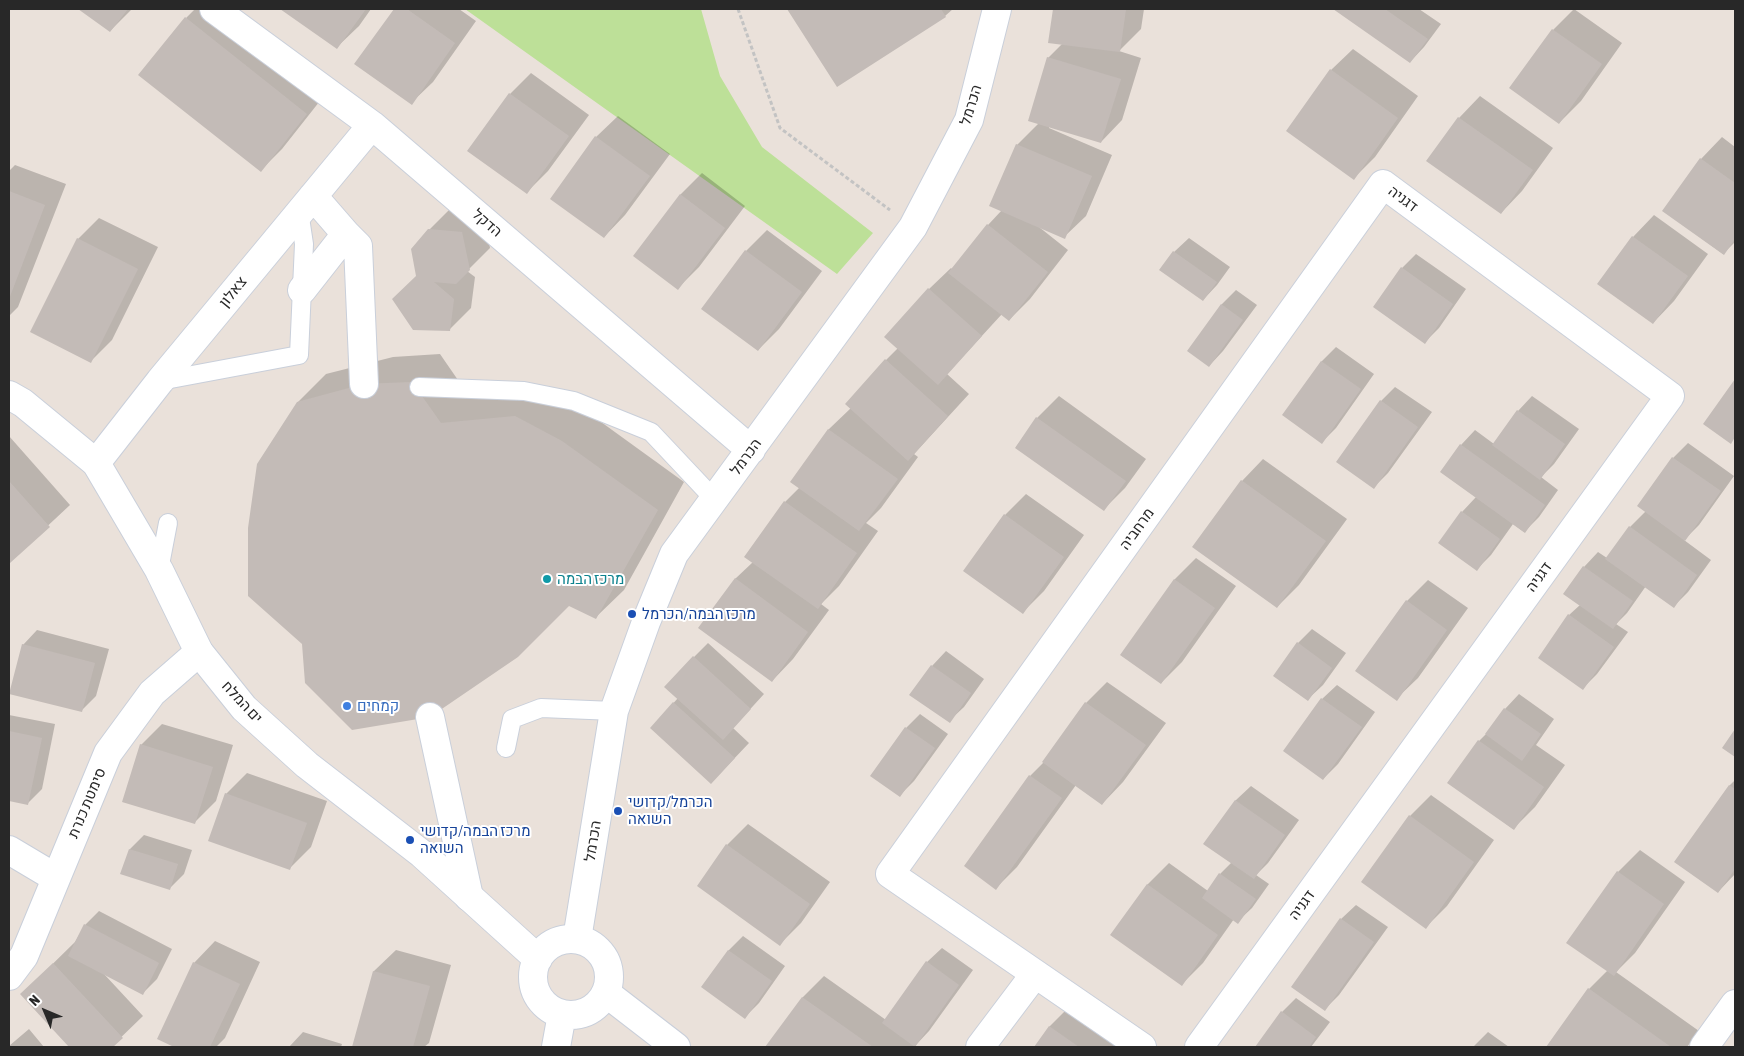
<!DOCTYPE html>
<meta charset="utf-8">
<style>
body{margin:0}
#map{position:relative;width:1744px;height:1056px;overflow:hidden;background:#eae1da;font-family:"Asap Condensed",sans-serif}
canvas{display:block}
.frame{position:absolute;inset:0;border:10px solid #282828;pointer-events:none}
.north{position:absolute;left:20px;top:986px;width:50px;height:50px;-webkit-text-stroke:4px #fff;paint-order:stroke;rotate:315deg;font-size:14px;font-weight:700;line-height:20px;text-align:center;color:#282828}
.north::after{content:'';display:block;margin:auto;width:18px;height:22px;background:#282828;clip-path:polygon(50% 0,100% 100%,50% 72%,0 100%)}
</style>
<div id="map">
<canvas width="1744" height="1056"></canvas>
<div class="frame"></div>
<div class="north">N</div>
</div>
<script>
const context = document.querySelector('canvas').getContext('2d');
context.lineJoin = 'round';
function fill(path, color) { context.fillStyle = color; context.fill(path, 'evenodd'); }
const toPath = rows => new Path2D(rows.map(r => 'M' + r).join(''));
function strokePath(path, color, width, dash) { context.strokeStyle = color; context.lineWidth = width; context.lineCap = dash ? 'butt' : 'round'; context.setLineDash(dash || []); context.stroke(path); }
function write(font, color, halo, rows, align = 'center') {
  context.font = font + ' "Asap Condensed",Heebo,sans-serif'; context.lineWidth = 4; context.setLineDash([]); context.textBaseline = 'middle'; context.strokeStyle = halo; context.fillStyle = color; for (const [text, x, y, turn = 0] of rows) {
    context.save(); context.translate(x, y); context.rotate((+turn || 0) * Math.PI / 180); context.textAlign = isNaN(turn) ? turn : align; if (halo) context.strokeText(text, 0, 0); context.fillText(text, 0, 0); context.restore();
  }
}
fill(toPath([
 [465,9,701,9,720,76,762,147,873,233,837,274]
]), '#bde098');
fill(toPath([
 [80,9,132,9,110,31],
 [195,9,222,9,327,92,282,149,261,170,186,18],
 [282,9,371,9,359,26,337,47],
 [396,9,459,9,476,21,433,82,411,103,356,64],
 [788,9,953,9,945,16,837,85],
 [1054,9,1144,9,1141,29,1119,51,1141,58,1122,120,1101,142,1049,126,1049,128,1112,155,1086,216,1064,237,1039,227,1068,250,1030,299,1009,320,1002,314,947,374,969,394,914,454,918,457,881,508,866,523,878,531,839,586,821,604,829,610,793,659,772,681,735,579,753,562,746,557,785,502,800,487,792,481,829,429,851,408,886,360,898,348,886,337,929,289,951,268,953,270,988,225,1002,210,1017,145,1039,123,1048,58,1062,44,1050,42],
 [1335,9,1419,9,1441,24,1424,47,1410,62],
 [1574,9,1622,43,1581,101,1559,123,1511,88,1553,30],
 [1353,49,1418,96,1375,157,1354,178,1331,70],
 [531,73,589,115,548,171,527,192,510,94],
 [1480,96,1553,148,1522,191,1501,213,1428,161,1459,118],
 [618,116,670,154,625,215,604,237,552,199,596,137],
 [1722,137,1735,147,1735,242,1723,254,1664,211,1701,159],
 [15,165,66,184,18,307,9,316,9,171],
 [702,173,745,206,699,267,678,288,635,256,681,194],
 [451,208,483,211,490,248,467,271,475,277,471,308,450,329,417,276,429,230],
 [1654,215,1708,254,1674,301,1653,323,1599,284,1633,237],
 [99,218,158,247,112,340,91,361,78,239],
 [767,230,822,271,779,329,758,350,746,251],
 [1189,238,1230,267,1217,285,1203,300,1174,252],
 [1416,254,1466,289,1439,328,1425,342,1402,268],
 [1236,290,1257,305,1223,351,1209,366,1188,351,1222,304],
 [1336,347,1374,374,1336,428,1322,442,1284,415,1322,361],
 [440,354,469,396,543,389,590,414,684,482,624,590,596,617,298,402,326,374,393,357],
 [1735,381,1735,437,1731,442,1704,424],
 [1395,387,1432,412,1388,473,1374,487,1381,401],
 [1059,396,1146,459,1125,488,1104,509,1016,447,1037,418],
 [1532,396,1579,429,1554,464,1541,477,1558,490,1539,517,1524,532,1513,524,1491,555,1477,569,1462,512,1476,497,1441,472,1461,445,1475,430,1494,444,1518,411],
 [9,436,70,505,10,561,9,559],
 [1688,443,1734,476,1699,525,1684,540,1711,560,1688,592,1674,606,1646,586,1627,613,1616,624,1628,632,1597,674,1583,688,1569,615,1580,605,1565,594,1584,567,1598,552,1607,558,1630,527,1646,511,1638,506,1673,458],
 [1263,459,1347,519,1299,585,1277,607,1242,481],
 [1026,494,1084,535,1044,591,1023,612,1005,515],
 [1196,558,1236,586,1182,662,1161,683,1121,655,1175,579],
 [1428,580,1468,608,1418,678,1396,699,1407,601],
 [1312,629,1346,653,1323,685,1308,699,1298,643],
 [37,630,109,649,96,696,81,711,23,645],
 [708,643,764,694,733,728,749,743,711,783,651,728,678,698,694,657],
 [946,651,984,679,964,707,949,721,932,666],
 [1107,682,1166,723,1123,782,1102,804,1076,785,1017,867,996,888,1030,776,1043,763,1086,703],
 [1337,685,1375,712,1338,764,1323,779,1322,699],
 [1519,694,1554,719,1536,745,1565,765,1535,807,1513,829,1449,782,1479,741,1490,730,1505,709],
 [920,714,948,734,914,781,899,796,906,728],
 [9,715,55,724,42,789,27,804,9,800],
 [162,724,233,745,216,801,194,823,141,745],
 [247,773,327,801,311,847,289,869,226,794],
 [1735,780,1735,874,1718,892,1675,862,1730,785],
 [1251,786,1299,820,1268,863,1256,875,1269,884,1252,908,1237,922,1234,919,1203,963,1182,984,1112,935,1148,884,1169,863,1208,891,1220,874,1232,862,1205,844,1236,800],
 [1431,795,1494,840,1447,906,1426,927,1410,816],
 [748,824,830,882,801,923,780,944,727,845],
 [144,835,192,850,184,874,170,888,122,874,130,849],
 [1640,850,1685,882,1635,953,1616,972,1699,1031,1687,1047,1547,1047,1589,989,1608,970,1568,942,1618,872],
 [1356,905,1388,927,1339,995,1325,1009,1341,919],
 [99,911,172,949,157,979,143,993,104,974,143,1016,111,1047,71,1047,22,994,75,942,85,925],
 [743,936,785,966,759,1003,745,1017,702,987,729,950],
 [215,941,260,962,225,1038,216,1047,177,1047,159,1039,194,963],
 [942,948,973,970,929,1031,914,1047,767,1047,803,997,824,976,886,1020,927,962],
 [396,950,451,965,429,1043,424,1047,353,1047,374,971],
 [1296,998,1330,1022,1311,1047,1256,1047,1282,1012],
 [1071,1005,1130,1047,1035,1047,1050,1026],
 [29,1029,44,1047,9,1047,9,1046],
 [303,1032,342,1044,341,1047,289,1047],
 [1488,1032,1509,1047,1473,1047]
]), '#0003');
fill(toPath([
 [78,9,128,9,110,32],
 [280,9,366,9,337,49],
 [394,9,407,9,455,43,412,105,354,64],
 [787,9,941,9,946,17,837,87],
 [1053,9,1126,9,1120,52,1048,43],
 [1333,9,1385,9,1428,39,1410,63],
 [185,17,307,114,261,172,138,75],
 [1552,29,1602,64,1559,124,1509,88],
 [1047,57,1121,79,1101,143,1028,121],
 [1330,69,1398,118,1354,180,1286,131],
 [509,93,569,136,527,194,467,151],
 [1458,117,1533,170,1501,214,1426,161],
 [595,136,650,176,604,238,550,199],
 [1016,144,1092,176,1065,239,989,206],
 [1700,158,1735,183,1735,239,1724,255,1662,211],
 [9,191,45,205,9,299],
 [680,194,725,228,678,290,633,256],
 [987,224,1048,272,1009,321,948,273],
 [428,229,462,232,470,270,456,284,434,282,454,299,450,331,413,330,392,299,416,276,411,249],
 [1632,236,1688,276,1653,324,1597,284],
 [77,238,138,269,91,363,30,332],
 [745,250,802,292,758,351,701,309],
 [1173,251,1217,282,1203,301,1159,270],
 [1401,267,1453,304,1425,344,1373,307],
 [928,288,982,336,938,385,884,337],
 [1221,304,1243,320,1209,367,1187,351],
 [885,359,948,416,908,461,845,404],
 [1321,361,1361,389,1322,444,1282,415],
 [1735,379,1735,437,1731,444,1703,424],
 [412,382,441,423,515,416,562,441,658,510,596,619,569,606,518,657,430,717,352,730,305,683,302,644,248,596,248,528,257,464,297,402,364,384],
 [1380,400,1418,427,1374,489,1336,462],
 [1517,410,1565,444,1540,480,1492,445],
 [1036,417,1126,481,1104,511,1015,448],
 [828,429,898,479,859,531,790,482],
 [1460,444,1545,505,1525,533,1440,472],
 [1672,457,1721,491,1685,541,1637,506],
 [1241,480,1326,541,1277,608,1192,547],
 [9,481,50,527,10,563,9,561],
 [784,501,857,553,818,609,744,557],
 [1461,511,1500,539,1477,571,1438,543],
 [1004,514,1064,557,1023,614,963,571],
 [1629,526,1697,575,1674,608,1605,559],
 [1583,566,1633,601,1613,629,1563,594],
 [735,578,808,632,772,682,698,628],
 [1174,579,1215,608,1161,684,1120,655],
 [1406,600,1447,630,1397,701,1355,671],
 [1568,614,1614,647,1583,690,1538,658],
 [1297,642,1332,668,1308,701,1273,676],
 [22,644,95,663,82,712,9,694],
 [693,656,751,709,723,740,664,687],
 [931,665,971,693,950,723,909,695],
 [1321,698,1362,727,1323,780,1283,751],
 [673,702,735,758,711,784,650,728],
 [1085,702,1146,745,1102,805,1042,762],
 [1504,708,1541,734,1522,761,1485,734],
 [905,727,935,748,900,797,870,776],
 [1735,729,1735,757,1722,748],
 [9,731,42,738,28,805,9,801],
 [1478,740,1544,787,1514,830,1447,783],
 [140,744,213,767,195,824,122,802],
 [1029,775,1062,798,996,890,964,866],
 [1729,785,1735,789,1735,869,1718,893,1674,862],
 [225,793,307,823,290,870,208,841],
 [1235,800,1285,835,1254,879,1203,844],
 [1409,815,1474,862,1426,929,1361,882],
 [726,844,810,904,780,946,697,886],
 [129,849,178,864,170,890,120,874],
 [1617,871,1664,904,1614,976,1566,943],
 [1219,873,1256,899,1238,924,1202,898],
 [1147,884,1218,935,1182,986,1110,935],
 [1340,918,1374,942,1325,1011,1291,987],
 [84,924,159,963,143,995,68,956],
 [728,950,772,981,745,1019,701,987],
 [926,961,959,985,915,1047,882,1023],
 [193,962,240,984,210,1047,174,1047,157,1039],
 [53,963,123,1038,113,1047,69,1047,20,994],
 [373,971,430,986,413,1047,352,1047],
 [1588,988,1671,1047,1546,1047],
 [802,997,873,1047,765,1047],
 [1281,1011,1316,1037,1309,1047,1255,1047],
 [1049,1026,1079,1047,1034,1047]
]), '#c3bbb7');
const lane = toPath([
 [160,381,299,355,304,244,299,211],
 [419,387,524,391,574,401,651,432,715,500],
 [159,570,168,523],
 [506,748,512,719,541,708,614,711]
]);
const street = toPath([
 [214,9,372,125,751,450],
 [313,196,346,234],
 [302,290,346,234,358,246,364,384],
 [96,463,160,381,372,125],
 [430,717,469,897],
 [9,850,56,878],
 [577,939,614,711,646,622,674,554,913,227,969,120,997,9],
 [9,976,24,956,108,753,152,693,199,652],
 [606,993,676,1047],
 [980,1047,1035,974],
 [1142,1047,890,874,1383,184,1670,396,1199,1047],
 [1704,1047,1735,1004]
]);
const secondary = toPath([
 [9,395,23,403,96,463,159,570,199,652,244,708,307,765,422,854,538,959],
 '533 977a38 38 0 1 1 76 0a38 38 0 1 1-76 0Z',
 [556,1047,562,1014]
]);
strokePath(lane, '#c9cfda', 20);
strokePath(street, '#c9cfda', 30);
strokePath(secondary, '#c9cfda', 30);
strokePath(toPath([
 [738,9,780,128,890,210]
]), '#c3c3c3', 3, [4, 2.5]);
strokePath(lane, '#fff', 18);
strokePath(street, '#fff', 28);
strokePath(secondary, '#fff', 28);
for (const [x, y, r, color] of [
 [547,579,5,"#0f9aa8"],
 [632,614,5,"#1a4fb4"],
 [347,706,5,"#3f7fe0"],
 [618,811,5,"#1a4fb4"],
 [410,840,5,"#1a4fb4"]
]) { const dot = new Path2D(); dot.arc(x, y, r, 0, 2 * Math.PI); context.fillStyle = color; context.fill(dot); strokePath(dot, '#fff', 2); }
write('15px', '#282828', '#fff', [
 ["הכרמל",971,105,-73],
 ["דגניה",1403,199,37],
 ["הדקל",487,223,41],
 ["צאלון",233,292,-51],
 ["הכרמל",746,457,-54],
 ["מרחביה",1137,529,-54],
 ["דגניה",1539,577,-54],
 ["ים המלח",242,702,47],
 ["סימטת כנרת",87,803,-67],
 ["הכרמל",593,841,-81],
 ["דגניה",1302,905,-54]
]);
write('15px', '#0d838f', '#fff', [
 ["מרכז הבמה",557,579]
], 'left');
write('15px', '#164399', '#fff', [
 ["מרכז הבמה/הכרמל",642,614],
 ["הכרמל/קדושי",628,802],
 ["השואה",628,819],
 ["מרכז הבמה/קדושי",420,831],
 ["השואה",420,848]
], 'left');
write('15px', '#366cbe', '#fff', [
 ["קמחים",357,706]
], 'left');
</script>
